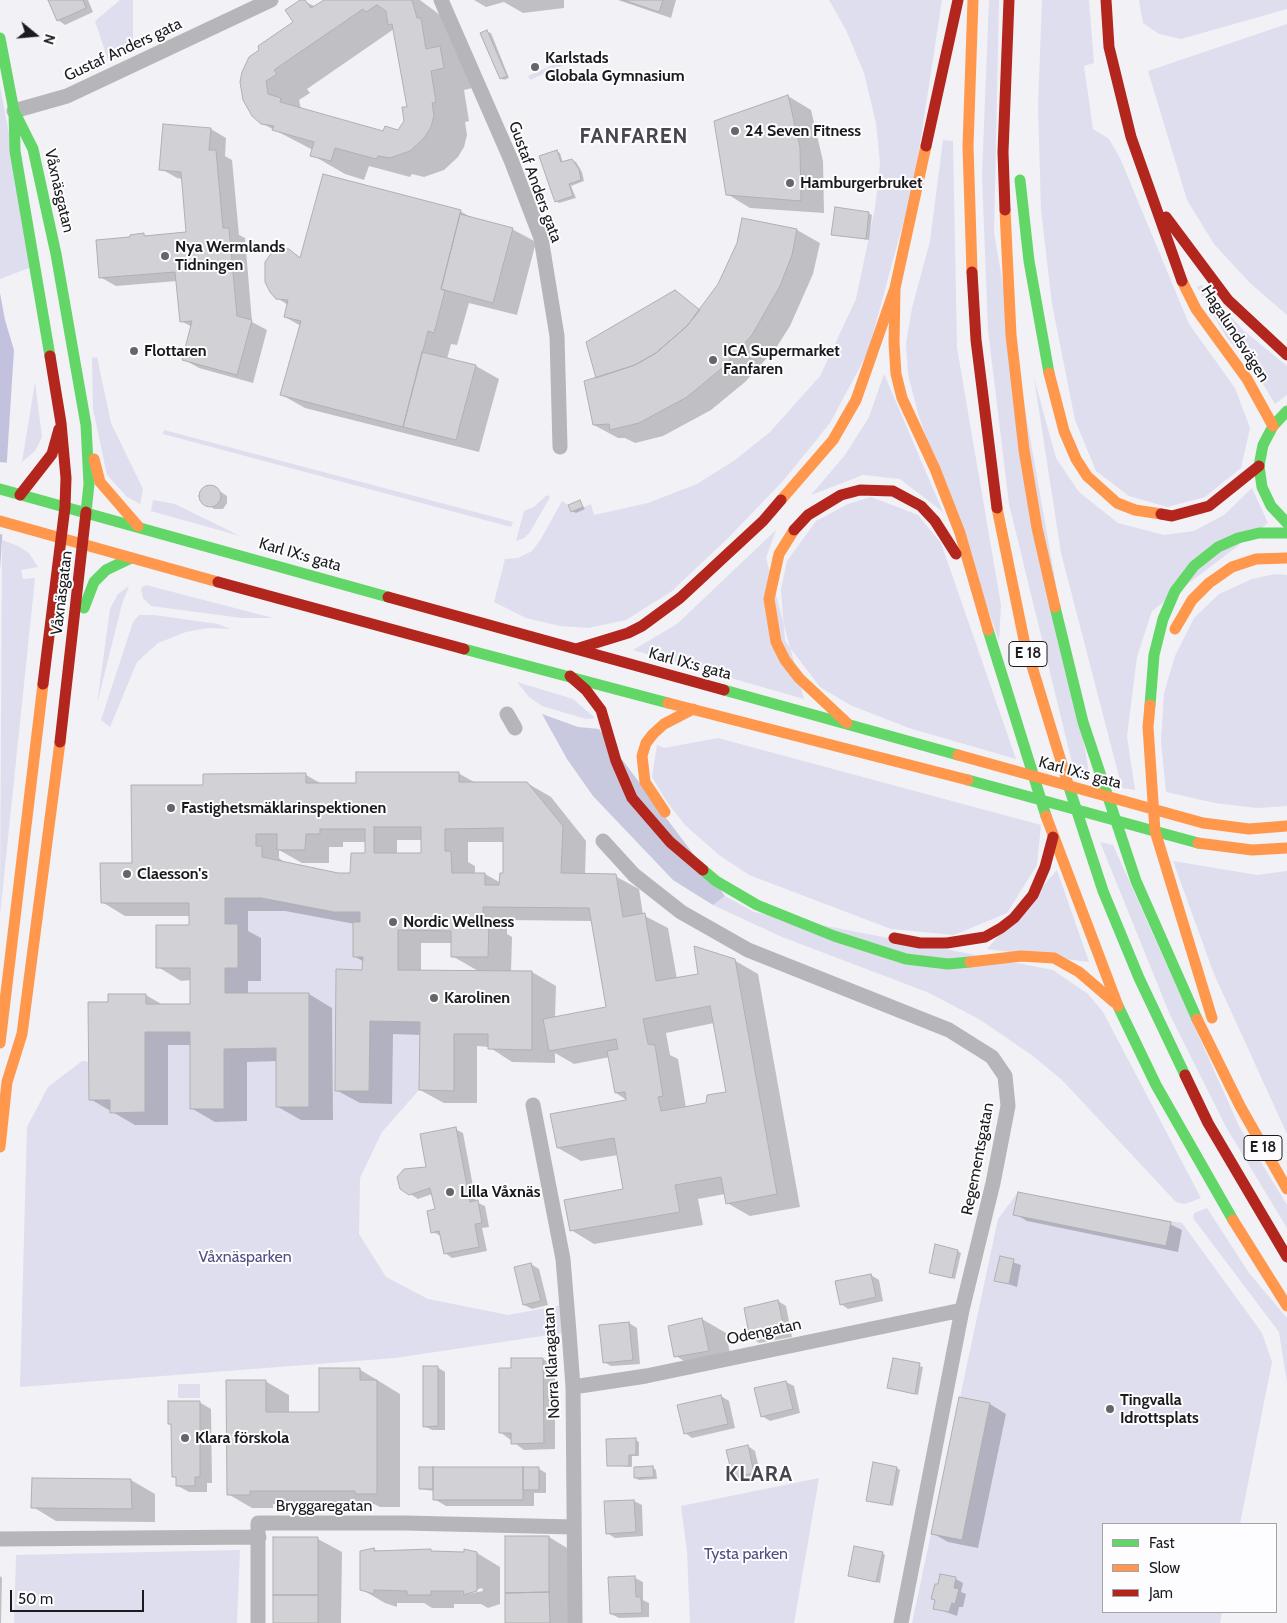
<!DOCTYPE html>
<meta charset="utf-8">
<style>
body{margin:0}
#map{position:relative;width:1287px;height:1623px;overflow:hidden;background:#f1f1f6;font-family:Cabin,sans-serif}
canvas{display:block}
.legend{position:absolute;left:1102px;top:1523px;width:175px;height:90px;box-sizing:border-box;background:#fdfdff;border:1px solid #a3a3a5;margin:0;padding:6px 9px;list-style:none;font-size:15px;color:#1b1b1e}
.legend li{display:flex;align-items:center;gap:10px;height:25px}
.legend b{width:25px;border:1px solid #a3a3a5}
.north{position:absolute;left:10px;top:10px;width:50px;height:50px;-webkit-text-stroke:4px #fdfdff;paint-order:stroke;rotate:107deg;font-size:14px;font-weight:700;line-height:20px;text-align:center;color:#1b1b1e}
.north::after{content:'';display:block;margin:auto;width:18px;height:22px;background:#1b1b1e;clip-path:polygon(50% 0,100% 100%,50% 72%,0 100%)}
.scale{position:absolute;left:10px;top:1590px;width:134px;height:22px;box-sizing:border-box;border:2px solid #1b1b1e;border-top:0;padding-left:6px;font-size:15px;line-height:18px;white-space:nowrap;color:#1b1b1e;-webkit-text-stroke:4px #fdfdff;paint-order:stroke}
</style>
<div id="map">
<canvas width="1287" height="1623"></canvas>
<ul class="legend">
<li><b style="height:6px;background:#63d668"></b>Fast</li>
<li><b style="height:6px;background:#ff974d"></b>Slow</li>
<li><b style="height:6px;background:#b3261e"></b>Jam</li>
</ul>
<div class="north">N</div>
<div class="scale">50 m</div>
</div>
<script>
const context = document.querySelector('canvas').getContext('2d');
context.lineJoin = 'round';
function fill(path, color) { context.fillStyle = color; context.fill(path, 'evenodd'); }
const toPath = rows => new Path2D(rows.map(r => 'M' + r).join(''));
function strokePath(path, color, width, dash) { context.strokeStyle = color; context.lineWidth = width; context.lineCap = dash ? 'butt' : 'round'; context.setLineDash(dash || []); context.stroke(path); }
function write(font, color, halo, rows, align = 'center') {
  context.font = font + ' Cabin,sans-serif'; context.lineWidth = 4; context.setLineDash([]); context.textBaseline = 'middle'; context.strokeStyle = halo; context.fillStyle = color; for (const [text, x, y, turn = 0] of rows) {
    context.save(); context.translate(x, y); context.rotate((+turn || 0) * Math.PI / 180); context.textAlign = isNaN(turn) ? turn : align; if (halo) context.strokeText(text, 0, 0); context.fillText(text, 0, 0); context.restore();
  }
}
fill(toPath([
 [120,0,133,0,133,41,108,60,95,21],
 [829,0,942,0,914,183,868,352,830,423,783,481,728,538,672,591,626,620,588,628,560,626,526,618,494,602,505,559,518,558,532,551,541,539,562,501,568,505,571,512,591,504,594,515,648,503,697,484,735,460,770,432,820,376,856,299,875,208,880,163,876,123,864,73,846,30],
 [989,0,999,0,994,233,1090,778,1075,775,1009,504,988,330,982,175],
 [1042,0,1089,0,1094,63,1084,66,1093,129,1109,139,1120,158,1189,324,1235,388,1250,428,1241,468,1205,497,1167,507,1129,496,1096,471,1075,420,1052,304,1041,210,1038,106],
 [1139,0,1287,0,1287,9,1181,39,1159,34,1143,23],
 [1287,24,1287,315,1250,283,1214,244,1187,200,1148,71],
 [566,59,568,63,530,80,528,76],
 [0,86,34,266,0,279],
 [943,140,953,141,957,348,1001,605,999,641,919,417,908,374,906,343,912,308,930,241],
 [1202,285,1243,330,1287,366,1287,395,1275,404,1253,367,1227,338,1197,287],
 [97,357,111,423,143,489,140,504,127,497,107,475,93,409,92,358],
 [884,374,943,512,900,479,863,475,811,495,845,455,869,417],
 [1034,378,1056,458,1079,492,1118,523,1164,535,1194,531,1224,515,1252,488,1268,523,1152,611,1137,657,1127,736,1135,790,1122,788,1061,553],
 [35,382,42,437,35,451,22,462],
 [164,430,513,522,511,527,163,434],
 [547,495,550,497,530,532,524,538,516,541,524,511,534,507],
 [871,497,918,515,941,543,1016,759,909,728,850,705,820,687,785,641,781,589,787,561,816,521,848,504],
 [153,500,175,504,240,536,151,511],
 [776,530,766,558,804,699,633,650,677,624],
 [2,540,18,546,29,553,38,567,21,570,23,579,35,578,0,915],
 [1275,574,1287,575,1287,806,1257,808,1215,803,1166,792,1161,741,1164,693,1175,656,1194,618,1219,594,1252,579],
 [146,585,273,618,242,618,151,606,143,598,141,588],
 [129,586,122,604,97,704,110,609,118,594],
 [139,615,154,615,218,624,230,629,208,628,186,632,158,643,137,662,110,727,101,720,133,622],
 [517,682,573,699,595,718,586,719,542,706,529,697],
 [718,738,1041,825,1037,865,1007,913,954,935,891,929,749,875,719,855,685,825,667,802,652,777,657,745,664,748],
 [1100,842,1113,845,1239,1126,1287,1205,1287,1228,1226,1127,1170,1015],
 [1173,861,1257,875,1287,871,1287,1134,1214,974],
 [1057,870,1089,962,987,949],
 [725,896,754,912,1053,970,1088,994,1103,1012,1201,1198,1185,1204,1176,1202,1062,1080,1033,1056,979,1019,927,992,782,937,713,905],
 [225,898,261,898,360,912,360,922,353,922,353,957,363,957,362,970,336,970,335,1090,369,1091,370,1021,420,1022,419,1090,382,1132,360,1178,359,1234,386,1277,428,1299,508,1315,562,1305,569,1332,395,1358,20,1387,27,1127,48,1087,82,1061,89,1062,89,1100,110,1100,110,1113,144,1112,145,1032,190,1032,190,1109,224,1108,224,1049,276,1048,276,1107,309,1107,309,993,225,993,225,968,238,968,238,924,225,924],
 [1018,1192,1182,1223,1262,1333,1272,1362,1240,1524,1103,1524,1103,1612,1222,1612,1220,1623,912,1623,998,1219],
 [1207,1208,1249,1273,1287,1318,1287,1382,1279,1332,1193,1218,1194,1213],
 [178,1384,200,1384,200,1398,178,1398],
 [819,1478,794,1623,690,1623,687,1552,681,1506],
 [240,1550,237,1623,14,1623,16,1555]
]), '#dedeef');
fill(toPath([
 [542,714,578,727,599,729,725,896,713,905,673,880,593,796,567,759]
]), '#c8c8de');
fill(toPath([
 [0,293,5,320,14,350,0,570]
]), '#c3c2de');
fill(toPath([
 [0,462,9,463,4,535,0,534]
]), '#f1f1f6');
fill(toPath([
 [51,0,88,0,93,12,65,25,58,20],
 [302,0,316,7,326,0,420,0,444,18,455,39,458,57,473,67,477,87,464,90,469,121,465,122,467,135,464,147,458,157,444,170,424,177,412,174,410,177,369,166,364,180,345,174,312,155,313,150,261,123,244,100,294,22],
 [394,29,408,108,405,122,398,131,384,132,301,109,299,100,310,93,307,89],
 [474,0,564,0,564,8,523,13,504,2,486,7],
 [618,0,676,0,671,18],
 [487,32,491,33,509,78,504,80,501,78],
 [788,96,811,110,823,161,824,213,750,208,727,194],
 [211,129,226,138,225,156,232,160,239,235,245,238,252,322,267,330,253,383,199,368,183,359,192,327,181,321,177,281,116,286,100,277,132,238,143,235,147,237,188,233,183,179,177,178,161,169],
 [556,151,560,153,563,163,572,160,576,162,582,172,584,181,571,186,576,198,559,203,556,201],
 [460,211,474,219,512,229,536,242,517,315,469,303,457,345,451,344,447,359,476,366,499,379,479,452,305,408,282,395,301,326,285,317,288,305,277,298,289,250,301,258],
 [868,213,872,215,869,240,833,234],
 [743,219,797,230,820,243,813,274,790,326,776,348,745,382,711,410,663,436,635,443,625,438,618,438,594,425,599,378,700,310,719,284,738,243],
 [212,486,227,496,227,503,223,509,214,509,201,499,201,492,205,487],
 [580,502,585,509,576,513,572,511],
 [458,773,476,783,527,783,551,797,586,841,585,875,615,876,639,889,643,915,668,928,677,979,700,975,734,960,758,974,800,1207,750,1216,727,1203,725,1194,698,1199,703,1225,594,1244,571,1230,625,1190,618,1155,581,1161,558,1148,628,1101,616,1093,610,1057,574,1064,555,1053,555,1063,512,1062,489,1047,477,1046,477,1103,444,1103,420,1090,421,1035,393,1034,392,1104,360,1103,336,1090,364,971,364,962,354,956,355,924,285,911,248,911,248,931,261,938,261,981,248,981,248,994,309,994,332,1008,333,1120,301,1120,278,1107,278,1061,247,1062,247,1121,215,1122,191,1108,191,1045,168,1045,168,1125,135,1125,90,1099,109,1003,146,995,163,1005,191,1005,191,980,181,981,158,967,191,926,191,916,125,916,102,902,133,864,205,786,205,775,306,775,322,784,357,784],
 [397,840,422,840,422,854,397,854],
 [343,842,366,842,366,855,352,874,338,874,285,863,279,858,279,850,302,863,329,863,329,847,343,847],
 [468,842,504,842,505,874,501,883,485,874,475,874,475,866,468,862],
 [507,920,592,921,608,1008,555,1018,556,986,532,972,511,972,512,937,507,934],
 [421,943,452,943,452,956,480,972,421,971],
 [714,1023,727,1093,707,1104,686,1108,678,1059,670,1055,666,1033],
 [455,1129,463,1133,476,1202,485,1206,489,1227,482,1228,487,1251,452,1258,445,1253,441,1236,433,1232,436,1210,432,1194,418,1199,401,1188,428,1168],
 [1015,1214,1170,1224,1182,1230,1178,1252,1027,1221],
 [958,1251,961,1253,955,1279,933,1274],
 [1001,1258,1021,1265,1017,1287,996,1280],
 [531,1264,539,1269,548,1305,532,1309,524,1305],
 [871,1275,879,1280,883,1301,848,1309,841,1304],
 [778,1301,786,1306,792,1337,759,1343,752,1338],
 [702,1319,726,1333,732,1364,699,1370,676,1356],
 [629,1323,637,1328,640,1364,611,1366,604,1362],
 [512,1359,543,1359,555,1366,555,1449,524,1450,500,1432],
 [894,1360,923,1367,918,1395,889,1388],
 [437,1367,445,1372,445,1430,432,1430,424,1426],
 [359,1369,400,1394,400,1507,380,1507,374,1504,273,1504,273,1508,252,1508,228,1494,265,1381,289,1395,289,1414,320,1413],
 [786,1382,794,1386,800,1413,770,1421,762,1416],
 [721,1396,729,1401,735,1428,692,1438,685,1433],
 [960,1398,990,1404,1006,1414,978,1548,948,1542,932,1533],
 [199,1402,211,1409,212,1483,207,1483,207,1492,189,1492,178,1486,178,1479,173,1476,173,1426,169,1424],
 [636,1440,639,1442,639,1456,632,1456,632,1467,608,1465],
 [748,1446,755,1451,761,1477,741,1481,734,1477],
 [653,1468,656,1470,657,1479,639,1480,635,1478],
 [897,1468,900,1470,893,1506,867,1500],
 [539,1469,546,1473,546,1493,534,1493,534,1506,446,1506,434,1499,434,1491,420,1489],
 [131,1480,155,1494,155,1522,56,1521,33,1507],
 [634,1501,642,1505,643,1536,615,1538,607,1533],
 [549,1537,572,1551,573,1623,506,1623],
 [275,1539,318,1539,342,1552,341,1623,275,1623],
 [374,1549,379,1552,408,1553,408,1550,477,1553,500,1567,500,1604,488,1608,481,1604,454,1604,454,1608,432,1608,424,1603,397,1603,397,1607,385,1603,361,1589,362,1552],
 [482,1588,483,1591,462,1595,462,1594],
 [882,1553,885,1555,880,1583,850,1576],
 [0,1576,2,1578,1,1623,0,1623],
 [635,1578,643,1582,643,1600,649,1603,649,1617,619,1618,611,1614,610,1579],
 [956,1579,963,1583,961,1592,966,1594,963,1607,959,1607,957,1616,935,1608,936,1601,933,1599]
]), '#0003');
const building = toPath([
 [48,0,83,0,86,8,57,21,48,0],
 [300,0,305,0,311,8,324,0,412,0,417,18,421,18,426,49,440,46,444,68,431,71,436,102,432,103,434,115,431,127,424,138,410,151,390,158,378,156,376,159,335,148,331,161,310,156,314,142,272,130,274,126,261,124,252,116,243,100,240,82,242,72,249,57,259,50,258,46,293,22,285,10,300,0],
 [377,5,386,11,388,25,392,24,407,107,402,107,404,121,398,130,385,126,383,131,280,102,281,98,268,94,266,81,277,74,274,70,363,9,366,12,377,5],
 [623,0,663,0,659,12,623,0],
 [487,30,507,76,500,79,480,33,487,30],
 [788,95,800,147,801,201,726,195,714,121,788,95],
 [163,124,211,128,209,150,216,150,223,228,229,228,237,316,252,320,237,375,182,360,192,321,180,322,175,272,99,278,96,240,130,237,130,235,144,233,144,236,186,232,181,172,159,170,163,124],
 [557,150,561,162,572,159,579,169,581,180,569,184,573,196,555,202,539,156,557,150],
 [323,174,461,210,441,289,445,291,434,333,428,331,403,427,280,395,301,321,284,317,288,300,276,299,270,292,265,282,265,262,275,248,289,249,300,258,323,174],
 [835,207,869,212,866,239,831,235,835,207],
 [460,214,513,228,493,303,441,289,460,214],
 [742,218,797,229,792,255,780,286,752,335,721,369,687,397,639,423,610,430,609,424,593,425,584,381,635,365,656,353,687,326,718,284,737,243,742,218],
 [675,290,700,310,687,326,656,353,635,365,596,378,586,342,675,290],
 [422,352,476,365,456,440,403,427,422,352],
 '199 496a11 11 0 1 1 22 0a11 11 0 1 1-22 0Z',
 [580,500,583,507,571,512,568,505,580,500],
 [356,772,459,772,459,782,527,782,563,826,561,873,616,874,623,917,645,913,656,981,698,974,694,946,735,959,777,1194,726,1204,721,1177,675,1185,680,1212,570,1231,564,1200,623,1189,614,1138,557,1148,550,1114,626,1100,625,1092,615,1093,607,1051,618,1049,616,1039,549,1051,543,1019,606,1007,589,908,483,907,484,922,489,922,488,957,451,957,451,931,398,930,398,970,532,971,532,1050,488,1049,488,1034,454,1034,454,1091,419,1090,420,1022,370,1021,369,1091,335,1091,336,969,362,970,363,957,353,957,353,922,360,922,360,912,334,912,261,898,225,898,225,924,238,924,238,968,225,968,225,993,309,993,309,1107,276,1107,276,1048,224,1049,224,1109,190,1109,190,1032,145,1032,145,1112,110,1113,110,1100,89,1100,88,1002,108,1002,108,994,146,994,146,1004,190,1004,190,968,156,968,156,925,189,925,189,903,101,903,100,863,132,863,131,785,203,785,203,774,306,773,306,783,356,783,356,772],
 [374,827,421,827,421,853,374,853,374,827],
 [503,828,503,873,500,873,499,885,485,885,485,873,452,873,451,851,445,851,445,829,503,828],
 [320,829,365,829,365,853,351,853,350,873,338,873,262,857,262,846,256,846,256,834,277,834,277,850,305,850,306,834,320,834,320,829],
 [710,1006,726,1092,707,1095,706,1103,661,1111,658,1097,663,1096,655,1045,648,1044,643,1019,710,1006],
 [456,1127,470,1202,478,1200,482,1223,475,1224,479,1247,444,1254,439,1231,431,1233,427,1211,435,1209,430,1188,409,1195,400,1189,397,1177,404,1169,426,1167,420,1134,456,1127],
 [1018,1192,1171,1222,1166,1246,1013,1215,1018,1192],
 [935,1244,958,1250,952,1278,929,1273,935,1244],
 [1000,1256,1014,1259,1009,1284,994,1281,1000,1256],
 [531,1263,541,1301,523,1305,514,1267,531,1263],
 [871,1274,876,1297,840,1305,835,1281,871,1274],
 [778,1300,785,1333,750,1339,744,1308,778,1300],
 [702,1318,709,1351,674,1357,668,1326,702,1318],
 [629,1322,633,1360,603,1363,599,1325,629,1322],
 [511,1358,543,1358,544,1443,511,1444,511,1433,499,1433,499,1368,511,1368,511,1358],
 [893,1358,920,1363,915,1394,887,1388,893,1358],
 [423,1366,438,1366,438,1426,423,1427,423,1366],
 [319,1368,360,1368,360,1380,377,1380,377,1494,355,1494,355,1491,250,1491,250,1495,227,1495,226,1380,266,1380,266,1412,319,1412,319,1368],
 [786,1381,793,1409,761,1417,754,1388,786,1381],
 [721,1395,728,1424,684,1434,677,1405,721,1395],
 [959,1397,990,1403,962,1540,931,1534,959,1397],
 [168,1401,200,1401,200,1477,195,1477,195,1486,176,1486,176,1477,172,1477,171,1424,168,1424,168,1401],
 [636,1438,636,1455,629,1455,629,1466,607,1466,606,1439,636,1438],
 [748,1445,754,1473,733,1478,726,1450,748,1445],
 [873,1462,897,1467,890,1505,866,1501,873,1462],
 [653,1466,654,1477,634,1478,634,1467,653,1466],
 [419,1467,433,1467,433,1489,419,1489,419,1467],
 [433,1467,523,1467,523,1500,433,1500,433,1467],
 [523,1467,539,1467,539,1490,523,1490,523,1467],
 [32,1478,131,1479,132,1509,31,1508,32,1478],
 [634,1500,636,1532,606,1534,604,1501,634,1500],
 [505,1536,549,1536,549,1592,505,1593,505,1536],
 [273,1537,318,1537,318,1595,273,1595,273,1537],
 [854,1546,883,1552,876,1582,848,1576,854,1546],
 [374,1548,374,1551,431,1549,431,1551,464,1552,464,1549,477,1552,477,1591,463,1595,464,1591,431,1591,431,1595,407,1595,407,1591,374,1590,374,1594,360,1590,360,1551,374,1548],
 [940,1574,956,1577,954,1588,959,1589,955,1604,952,1603,949,1612,933,1609,935,1600,931,1599,935,1584,938,1584,940,1574],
 [635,1576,636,1597,641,1597,642,1613,610,1614,608,1577,635,1576],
 [549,1592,550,1623,505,1623,505,1593,549,1592],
 [273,1595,318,1595,318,1623,273,1623,273,1595]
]);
fill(building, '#d2d2d6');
strokePath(building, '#b0b0b3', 1);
strokePath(toPath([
 [441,0,511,160,541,238,557,336,560,447],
 [14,111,67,96,271,0],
 [507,714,515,728],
 [603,841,634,875,681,912,748,950,949,1030,992,1057,1005,1076,1008,1106,993,1183,962,1310,901,1623],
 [533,1105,563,1259,569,1332,573,1387,575,1623],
 [573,1387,646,1376,962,1310],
 [0,1539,259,1537],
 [258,1623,258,1523,405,1523,574,1527]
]), '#b5b5ba', 15);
strokePath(toPath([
 [0,38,14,111,15,151,50,356],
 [14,111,33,149,56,254,86,425,89,484,86,512],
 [1020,180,1029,261,1049,373],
 [1287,411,1273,426,1263,445,1259,466,1262,487,1271,506,1287,523],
 [0,489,388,597],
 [1055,607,1083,722,1136,881,1197,1019],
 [84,608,94,582,106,570,131,558],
 [988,630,1046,816],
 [464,649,668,703],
 [724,690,958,755],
 [1150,705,1154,655,1163,619,1175,591,1194,566,1218,547,1238,538,1259,533,1287,533],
 [968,780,1198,843],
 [1068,784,1103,891,1139,978,1185,1075],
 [703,870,716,881,757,905,834,936,906,959,948,964,970,962],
 [1118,1006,1156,1085,1233,1220]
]), '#63d668', 11);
strokePath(toPath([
 [1005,210,1011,335,1024,450,1037,528,1055,607],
 [972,272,968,146,973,0],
 [1182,281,1196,309,1247,379,1273,426],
 [895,288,894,343,896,374,902,398,935,469,960,533,988,630],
 [1049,373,1064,431,1076,459,1087,476,1117,503,1135,510,1161,514],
 [94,459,100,482,138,526],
 [781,500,833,440,856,400,895,288,926,146],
 [997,508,1024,640,1068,784],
 [0,521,218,582],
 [794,530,779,554,769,599,776,642,785,660,799,678,847,723],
 [1175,629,1192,600,1209,583,1232,567,1256,559,1287,558],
 [668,703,968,780],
 [1150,705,1148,727,1155,831,1212,1018],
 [958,755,1203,823,1249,829,1287,826],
 [665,812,645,782,642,756,646,743,653,734,664,724,693,709],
 [1046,816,1118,1006],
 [1198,843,1252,850,1287,848],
 [970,962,1021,956,1054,958,1079,972,1114,1002],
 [1197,1019,1240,1106,1287,1189],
 [0,1043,43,684],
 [0,1147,7,1082,22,1034,60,742],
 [1233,1220,1287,1306]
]), '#ff974d', 11);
strokePath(toPath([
 [1106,0,1109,47,1131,137,1182,281],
 [926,146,958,0],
 [1005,210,1003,152,1009,0],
 [1166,217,1228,300,1287,355],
 [972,272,976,340,997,508],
 [20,495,52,454,59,429],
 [1161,514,1172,516,1209,506,1259,466],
 [794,530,808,515,841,495,860,490,893,491,921,506,935,521,956,554],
 [218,582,464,649],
 [388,597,724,690],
 [576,649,628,633,642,626,680,598,763,521,781,500],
 [570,676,586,690,601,710,616,761,632,798,670,842,703,870],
 [43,684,65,507,66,478,61,423,50,356],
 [60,742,86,512],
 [894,938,920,943,947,943,985,937,1001,928,1014,918,1033,895,1045,867,1053,837],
 [1185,1075,1208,1123,1287,1257]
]), '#b3261e', 11);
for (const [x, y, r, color] of [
 [535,67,5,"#66666a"],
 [735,131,5,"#66666a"],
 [790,183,5,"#66666a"],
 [165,256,5,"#66666a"],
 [134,351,5,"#66666a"],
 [713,360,5,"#66666a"],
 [171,808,5,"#66666a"],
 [127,874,5,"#66666a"],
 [393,922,5,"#66666a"],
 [434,998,5,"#66666a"],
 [450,1192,5,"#66666a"],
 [1110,1409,5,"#66666a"],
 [185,1438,5,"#66666a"]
]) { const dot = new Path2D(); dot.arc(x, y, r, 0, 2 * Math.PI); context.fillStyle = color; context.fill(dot); strokePath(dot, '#fdfdff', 2); }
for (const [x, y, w] of [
 [1028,654,38],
 [1263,1148,38]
]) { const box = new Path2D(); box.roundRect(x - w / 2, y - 12.5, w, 25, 4); context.fillStyle = '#fdfdff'; context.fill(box); strokePath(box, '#1b1b1e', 1); }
write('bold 15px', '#1b1b1e', null, [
 ["E 18",1028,654],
 ["E 18",1263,1148]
]);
write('16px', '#1b1b1e', '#fdfdff', [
 ["Gustaf Anders gata",123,50,-25],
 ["Gustaf Anders gata",535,182,70],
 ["Våxnäsgatan",59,191,77],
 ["Hagalundsvägen",1235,334,57],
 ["Karl IX:s gata",300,555,16],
 ["Våxnäsgatan",62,593,-83],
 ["Karl IX:s gata",690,664,15],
 ["Karl IX:s gata",1080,773,15],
 ["Regementsgatan",978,1159,-79],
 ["Odengatan",764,1332,-12],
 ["Norra Klaragatan",552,1363,-93],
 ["Bryggaregatan",324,1506]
]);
write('bold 16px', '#1b1b1e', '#fdfdff', [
 ["Karlstads",545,58],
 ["Globala Gymnasium",545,76],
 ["24 Seven Fitness",745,131],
 ["Hamburgerbruket",800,183],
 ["Nya Wermlands",175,247],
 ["Tidningen",175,265],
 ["Flottaren",144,351],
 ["ICA Supermarket",723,351],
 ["Fanfaren",723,369],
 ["Fastighetsmäklarinspektionen",181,808],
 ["Claesson's",137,874],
 ["Nordic Wellness",403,922],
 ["Karolinen",444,998],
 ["Lilla Våxnäs",460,1192],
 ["Tingvalla",1120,1400],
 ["Idrottsplats",1120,1418],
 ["Klara förskola",195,1438]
], 'left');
write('16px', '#524e81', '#fdfdff', [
 ["Våxnäsparken",245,1257],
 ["Tysta parken",746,1554]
]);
context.letterSpacing = '1px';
write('bold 21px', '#46464f', '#fdfdff', [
 ["FANFAREN",634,137],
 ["KLARA",759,1475]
]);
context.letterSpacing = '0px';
</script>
